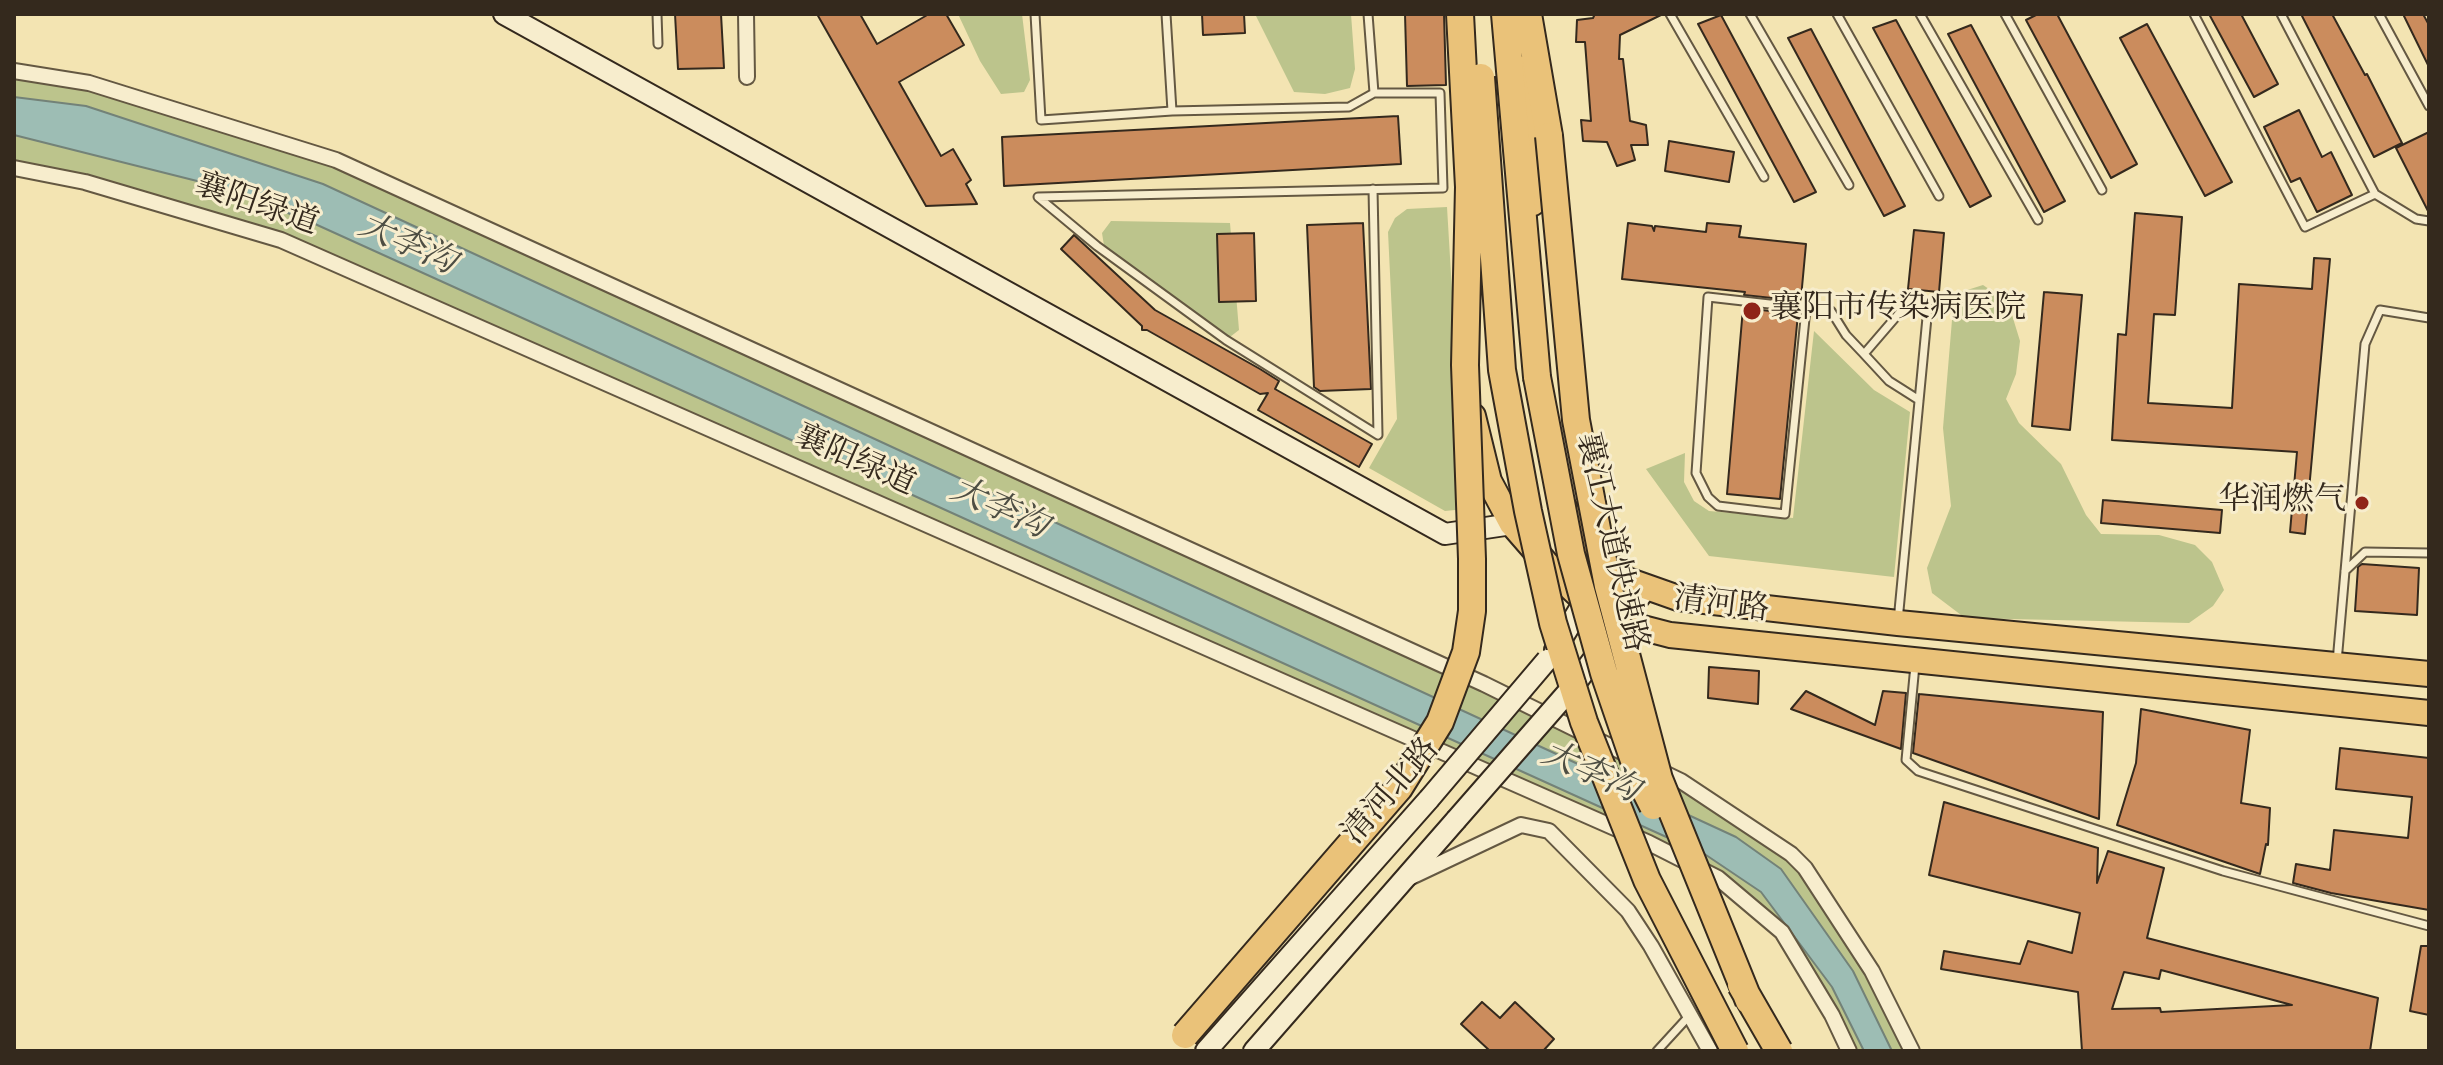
<!DOCTYPE html>
<meta charset="utf-8">
<style>
body{margin:0}
#map{position:relative;width:2443px;height:1065px;overflow:hidden;background:#f3e4b2;font-family:Vollkorn,serif}
canvas{display:block}
.frame{position:absolute;inset:0;border:16px solid #34291d;pointer-events:none}
</style>
<div id="map">
<canvas width="2443" height="1065"></canvas>
<div class="frame"></div>
</div>
<script>
const context = document.querySelector('canvas').getContext('2d');
context.lineJoin = 'round';
function fill(path, color) { context.fillStyle = color; context.fill(path, 'evenodd'); }
const toPath = rows => new Path2D(rows.map(r => 'M' + r).join(''));
function strokePath(path, color, width, dash) { context.strokeStyle = color; context.lineWidth = width; context.lineCap = dash ? 'butt' : 'round'; context.setLineDash(dash || []); context.stroke(path); }
function write(font, color, halo, rows, align = 'center') {
  context.font = font + ' Vollkorn,"Noto Serif SC",serif'; context.lineWidth = 6; context.setLineDash([]); context.textBaseline = 'middle'; context.strokeStyle = halo; context.fillStyle = color; for (const [text, x, y, turn = 0] of rows) {
    context.save(); context.translate(x, y); context.rotate((+turn || 0) * Math.PI / 180); context.textAlign = isNaN(turn) ? turn : align; if (halo) context.strokeText(text, 0, 0); context.fillText(text, 0, 0); context.restore();
  }
}
fill(toPath([
 [958,14,1022,14,1030,80,1024,92,1001,94,980,61],
 [1255,14,1351,14,1355,69,1350,88,1325,94,1294,92],
 [14,71,89,83,336,160,1681,781,1805,868,1912,1051,1849,1051,1782,932,1718,878,281,240,14,168],
 [1447,207,1465,509,1445,511,1369,468,1397,419,1388,232,1395,218,1407,209],
 [1111,221,1230,223,1239,330,1226,340,1105,252,1102,233],
 [1983,285,2008,302,2020,341,2016,374,2006,399,2019,423,2061,464,2086,515,2101,534,2159,535,2195,545,2212,562,2224,590,2213,606,2189,623,1965,618,1932,593,1927,568,1951,506,1943,428,1953,308,1961,292],
 [1814,331,1874,390,1910,412,1894,577,1709,556,1646,469,1685,453,1684,482,1694,501,1709,511,1793,518]
]), '#bcc48c');
const water = toPath([
 [14,97,86,106,323,184,1736,837,1781,869,1853,971,1892,1051,1864,1051,1832,987,1761,892,1706,855,304,219,209,184,14,135,14,97]
]);
fill(water, '#9dbdb4');
strokePath(water, '#738278', 2);
const building = toPath([
 [675,14,721,14,724,68,678,69,675,14],
 [817,14,860,14,877,44,929,14,946,14,964,45,899,82,941,156,953,149,971,180,966,184,977,204,926,206,817,14],
 [1202,14,1244,14,1245,33,1203,35,1202,14],
 [1405,14,1444,14,1446,85,1407,86,1405,14],
 [1595,14,1663,14,1620,35,1619,59,1623,59,1630,121,1646,125,1648,145,1631,145,1635,160,1617,166,1607,142,1583,141,1581,120,1591,121,1585,42,1576,42,1577,20,1593,18,1595,14],
 [2038,14,2057,14,2137,164,2111,178,2026,20,2038,14],
 [2209,14,2241,14,2278,84,2254,97,2209,14],
 [2301,14,2332,14,2365,75,2367,74,2402,143,2374,157,2301,14],
 [2403,14,2423,14,2429,25,2429,67,2403,14],
 [1721,15,1816,192,1794,202,1698,24,1721,15],
 [1896,20,1991,196,1970,207,1873,28,1896,20],
 [2147,24,2232,182,2205,196,2120,38,2147,24],
 [1971,25,2065,201,2044,212,1948,34,1971,25],
 [1811,29,1905,206,1884,216,1788,38,1811,29],
 [2299,110,2322,157,2331,152,2352,195,2317,212,2300,178,2291,182,2264,127,2299,110],
 [1398,116,1401,164,1004,186,1002,137,1398,116],
 [2429,132,2429,213,2396,148,2429,132],
 [1669,141,1734,152,1729,182,1665,171,1669,141],
 [2135,213,2182,217,2175,315,2154,314,2148,403,2232,408,2239,284,2312,289,2314,258,2330,259,2305,534,2290,532,2297,452,2112,440,2118,334,2126,335,2135,213],
 [1363,223,1371,389,1320,391,1314,387,1307,225,1363,223],
 [1628,223,1652,226,1654,231,1655,226,1706,232,1707,223,1741,226,1739,237,1806,244,1801,298,1800,301,1744,295,1745,292,1622,279,1628,223],
 [1914,230,1944,233,1939,292,1908,289,1914,230],
 [1254,233,1256,301,1219,302,1217,234,1254,233],
 [1074,235,1155,310,1260,369,1279,381,1275,389,1372,444,1359,467,1258,410,1268,393,1260,394,1147,330,1142,330,1142,326,1061,249,1074,235],
 [2044,292,2082,295,2070,430,2032,426,2044,292],
 [1743,308,1798,314,1780,499,1727,494,1743,308],
 [2103,500,2222,510,2220,533,2101,523,2103,500],
 [2362,564,2419,568,2417,615,2355,611,2358,567,2362,564],
 [1709,667,1759,671,1758,704,1708,698,1709,667],
 [1806,691,1875,725,1883,691,1906,693,1901,749,1791,709,1806,691],
 [1919,694,2103,712,2099,819,1913,753,1919,694],
 [2141,709,2250,730,2241,803,2270,808,2268,845,2266,844,2260,874,2117,825,2136,763,2141,709],
 [2340,748,2429,758,2429,910,2331,893,2293,883,2296,864,2330,870,2334,830,2408,838,2412,797,2336,789,2340,748],
 [1944,802,2098,848,2097,883,2108,851,2164,868,2147,938,2378,998,2370,1051,2082,1051,2078,992,1941,969,1944,951,2020,964,2028,941,2072,953,2080,913,1929,875,1944,802],
 [2161,970,2292,1005,2161,1012,2160,1008,2112,1009,2124,972,2159,979,2161,970],
 [2421,946,2429,946,2429,1015,2410,1011,2421,946],
 [1482,1002,1500,1018,1515,1002,1554,1039,1543,1051,1490,1051,1461,1024,1482,1002]
]);
fill(building, '#cb8c5d');
strokePath(building, '#34291d', 2);
const lane = toPath([
 [657,14,658,44],
 [1035,14,1041,120,1172,111],
 [1166,14,1172,111,1349,107,1374,93],
 [1368,14,1374,93,1440,93,1443,188,1038,197,1097,246,1226,340,1378,435,1373,189],
 [1670,14,1764,177],
 [1750,14,1849,185],
 [1837,14,1939,196],
 [1920,14,2038,220],
 [2005,14,2102,190],
 [2194,14,2305,227,2375,194,2416,219,2429,221],
 [2281,14,2375,194],
 [2379,14,2429,106],
 [1806,309,1785,514,1718,506,1708,497,1696,473,1708,297,1831,311,1846,335,1864,354,1901,311,1928,307,1898,621],
 [1864,354,1889,381,1919,400],
 [2345,571,2365,552,2429,553],
 [2337,662,2365,344,2380,310,2429,318],
 [1915,665,1906,760,1918,771,2223,871,2429,926],
 [1657,1051,1690,1015]
]);
const street = toPath([
 [746,14,747,77],
 [14,71,89,83,336,160,1484,684,1634,758],
 [14,168,85,182,281,240,1649,843,1718,878,1782,932,1832,1015,1849,1051],
 [1656,769,1681,781,1791,854,1805,868,1872,971,1912,1051],
 [1409,878,1521,825,1549,831,1628,911,1651,946,1710,1051]
]);
const secondary = toPath([
 [504,14,1445,534,1512,524],
 [1555,650,1588,595],
 [1575,684,1647,587],
 [1206,1051,1429,799],
 [1254,1051,1456,820]
]);
const primary = toPath([
 [1528,67,1533,203],
 [1473,416,1489,481,1512,524,1552,570,1585,601,1609,618,1620,622,1670,635,2429,713],
 [1562,504,1574,525,1617,573,1627,580,1678,598,1898,623,2429,674]
]);
const highway = toPath([
 [1505,14,1537,377],
 [1528,14,1549,136]
]);
strokePath(lane, '#645842', 11);
strokePath(street, '#645842', 18);
strokePath(secondary, '#34291d', 24);
strokePath(primary, '#34291d', 28);
strokePath(highway, '#34291d', 30);
strokePath(lane, '#f7edcd', 7);
strokePath(street, '#f7edcd', 14);
strokePath(secondary, '#f7edcd', 20);
strokePath(primary, '#eac279', 24);
strokePath(highway, '#eac279', 26);
const secondaryBridge = toPath([
 [1429,799,1547,660],
 [1456,820,1575,684]
]);
const highwayBridge = toPath([
 [1481,77,1502,370,1528,511,1553,623,1584,722,1647,880,1735,1051],
 [1549,136,1576,420,1608,586,1659,779,1749,1001],
 [1537,377,1571,554,1604,673,1642,784,1653,806],
 [1741,985,1779,1051],
 [1185,1035,1399,788,1440,722,1466,652,1472,611,1472,559,1465,365,1469,187,1460,14]
]);
strokePath(secondaryBridge, '#34291d', 24, []);
strokePath(highwayBridge, '#34291d', 30, []);
strokePath(secondaryBridge, '#f7edcd', 20);
strokePath(highwayBridge, '#eac279', 26);
for (const [x, y, r, color] of [
 [1752,311,10,"#8f2418"],
 [2362,503,8,"#8f2418"]
]) { const dot = new Path2D(); dot.arc(x, y, r, 0, 2 * Math.PI); context.fillStyle = color; context.fill(dot); strokePath(dot, '#f7edcd', 3); }
write('32px', '#34291d', '#f7edcd', [
 ["襄阳绿道",256,207,19],
 ["襄阳绿道",854,463,24],
 ["襄江大道快速路",1609,543,77],
 ["清河路",1721,607,7],
 ["清河北路",1393,793,-49]
]);
write('32px', '#34291d', '#f7edcd', [
 ["襄阳市传染病医院",1770,311],
 ["华润燃气",2346,503,"right"]
], 'left');
write('italic 34px', '#4e4e43', '#f7edcd', [
 ["大李沟",406,247,24],
 ["大李沟",998,511,24],
 ["大李沟",1589,775,24]
]);
</script>
